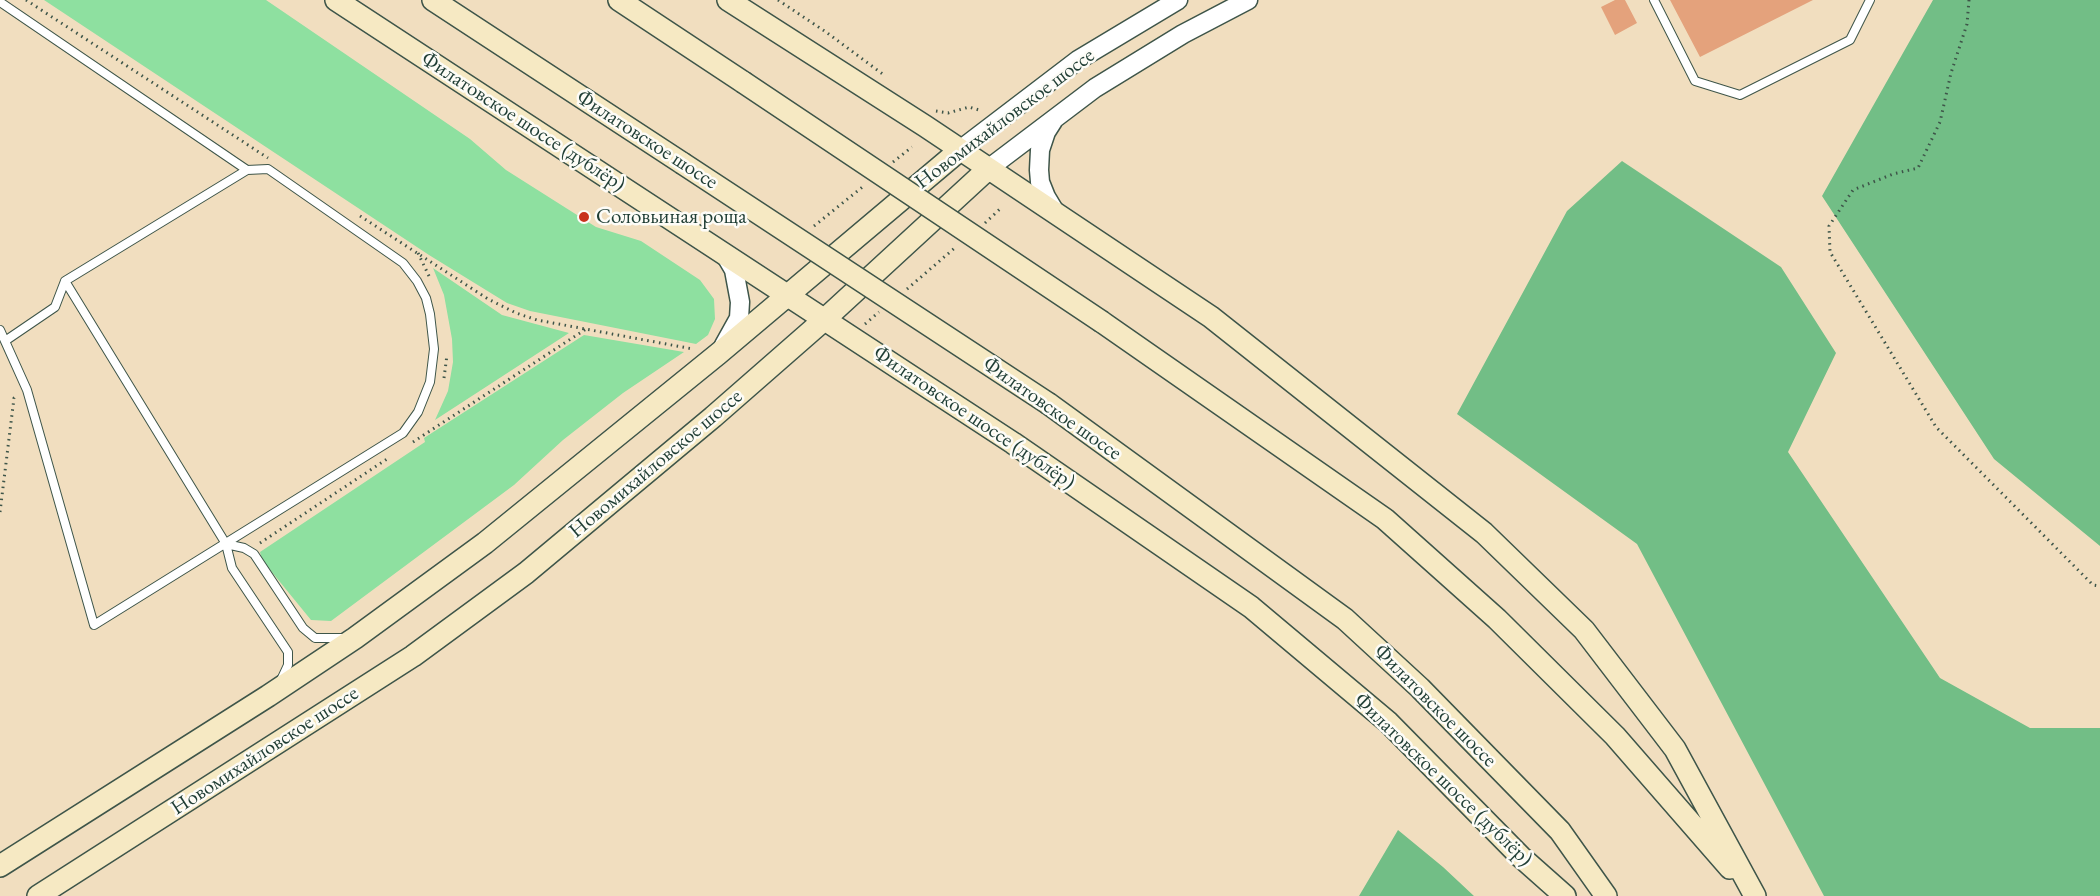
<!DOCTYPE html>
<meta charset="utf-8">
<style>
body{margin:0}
canvas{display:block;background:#f1debf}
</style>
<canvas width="2100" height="896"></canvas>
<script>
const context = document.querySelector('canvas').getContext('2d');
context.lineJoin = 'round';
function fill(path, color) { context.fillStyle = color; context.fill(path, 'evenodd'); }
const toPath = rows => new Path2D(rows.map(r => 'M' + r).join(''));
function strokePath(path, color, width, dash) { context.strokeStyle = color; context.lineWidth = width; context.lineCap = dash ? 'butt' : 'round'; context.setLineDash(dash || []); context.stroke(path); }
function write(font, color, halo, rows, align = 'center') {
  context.font = font + ' "EB Garamond",serif'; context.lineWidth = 5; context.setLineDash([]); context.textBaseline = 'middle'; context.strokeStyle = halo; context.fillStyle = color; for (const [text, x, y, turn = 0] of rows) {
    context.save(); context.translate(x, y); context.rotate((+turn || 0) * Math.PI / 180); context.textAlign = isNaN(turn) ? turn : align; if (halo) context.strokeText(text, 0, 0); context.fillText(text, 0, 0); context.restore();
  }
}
fill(toPath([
 [44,0,266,0,470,139,506,170,596,227,641,241,700,280,714,299,715,319,708,335,696,344,530,311,507,303,429,255],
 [433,268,502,315,569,333,435,420,448,391,453,362,452,339,444,295],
 [584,335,684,352,623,393,563,440,514,485,331,621,311,620,262,560,260,552,425,442,424,438]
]), '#8ee0a0');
fill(toPath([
 [1933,0,2100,0,2100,546,1994,459,1822,196],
 [1622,161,1781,267,1836,353,1788,452,1940,678,2030,728,2100,728,2100,896,1824,896,1637,544,1457,414,1567,211],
 [1398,830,1443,867,1474,896,1359,896]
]), '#72be86');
fill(toPath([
 [1615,0,1625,0,1637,23,1615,35,1601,7],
 [1670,0,1813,0,1700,57]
]), '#e4a27c');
const service = toPath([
 [1654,0,1695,81,1740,95,1850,40,1870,0],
 [0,2,247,170,268,169,403,263,417,281,426,298,430,314,434,349,430,382,418,412,403,433,94,625,27,390,0,330],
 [65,281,226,544,232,568,288,652,288,665,281,680],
 [5,341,55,307,65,281,247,170],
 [226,544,244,548,254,554,303,628,315,638,344,638]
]);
const tertiary = toPath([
 [1053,121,1046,132,1040,150,1039,170,1040,182,1046,197,1055,212],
 [960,150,1078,60,1178,0],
 [988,169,1095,88,1183,34,1248,0],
 [724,253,734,270,740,302,739,318,724,345]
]);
const secondary = toPath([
 [336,0,1013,443,1251,607,1388,722,1521,857,1565,896],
 [433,0,682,163],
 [619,0,743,82],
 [728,0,925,126,1211,317,1484,533,1584,630,1675,749,1755,896],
 [1102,322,1385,519,1497,619,1615,736,1730,868],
 [1049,404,1345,619,1420,688,1560,831,1606,896],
 [0,866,268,696,355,638,485,543,718,354,960,150],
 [38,896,413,656,526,573,713,417,825,319,988,169]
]);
strokePath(service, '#3e5549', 10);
strokePath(tertiary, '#3e5549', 21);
strokePath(secondary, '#3e5549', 24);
strokePath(toPath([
 [26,0,268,158],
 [778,0,826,32,884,75],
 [1969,0,1967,24,1951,73,1940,122,1918,168,1893,174,1853,190,1829,226,1830,252,1936,427,2093,585,2100,586],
 [936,111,948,113,969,107,979,110],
 [893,162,912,147],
 [360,216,488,299,516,313,537,320,693,349],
 [985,223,1001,208],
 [814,226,865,185],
 [418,253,429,276],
 [907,289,957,246],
 [865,324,879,312],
 [444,378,447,355],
 [413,442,586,329],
 [0,512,14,398,17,396],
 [260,543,390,457]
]), '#3e5549', 3, [1.5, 4.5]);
strokePath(service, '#fff', 8);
strokePath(tertiary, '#fff', 18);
strokePath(secondary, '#f6e9c3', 21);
const secondaryBridge = toPath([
 [743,82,1102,322],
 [682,163,1049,404]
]);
strokePath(secondaryBridge, '#3e5549', 24, []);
strokePath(secondaryBridge, '#f6e9c3', 21);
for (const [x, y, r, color] of [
 [584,217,6,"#c8321e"]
]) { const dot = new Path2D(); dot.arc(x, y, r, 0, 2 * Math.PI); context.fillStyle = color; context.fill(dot); strokePath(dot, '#fdfcf7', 2); }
write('21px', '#1f3d34', '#fdfcf7', [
 ["Новомихайловское шоссе",1005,119,-37],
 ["Филатовское шоссе (дублёр)",523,122,33],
 ["Филатовское шоссе",647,140,33],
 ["Филатовское шоссе",1052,409,35],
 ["Филатовское шоссе (дублёр)",974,418,34],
 ["Новомихайловское шоссе",656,464,-40],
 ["Филатовское шоссе",1435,706,45],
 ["Новомихайловское шоссе",265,751,-33],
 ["Филатовское шоссе (дублёр)",1443,780,44]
]);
write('21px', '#1f3d34', '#fdfcf7', [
 ["Соловьиная роща",596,217]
], 'left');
</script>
